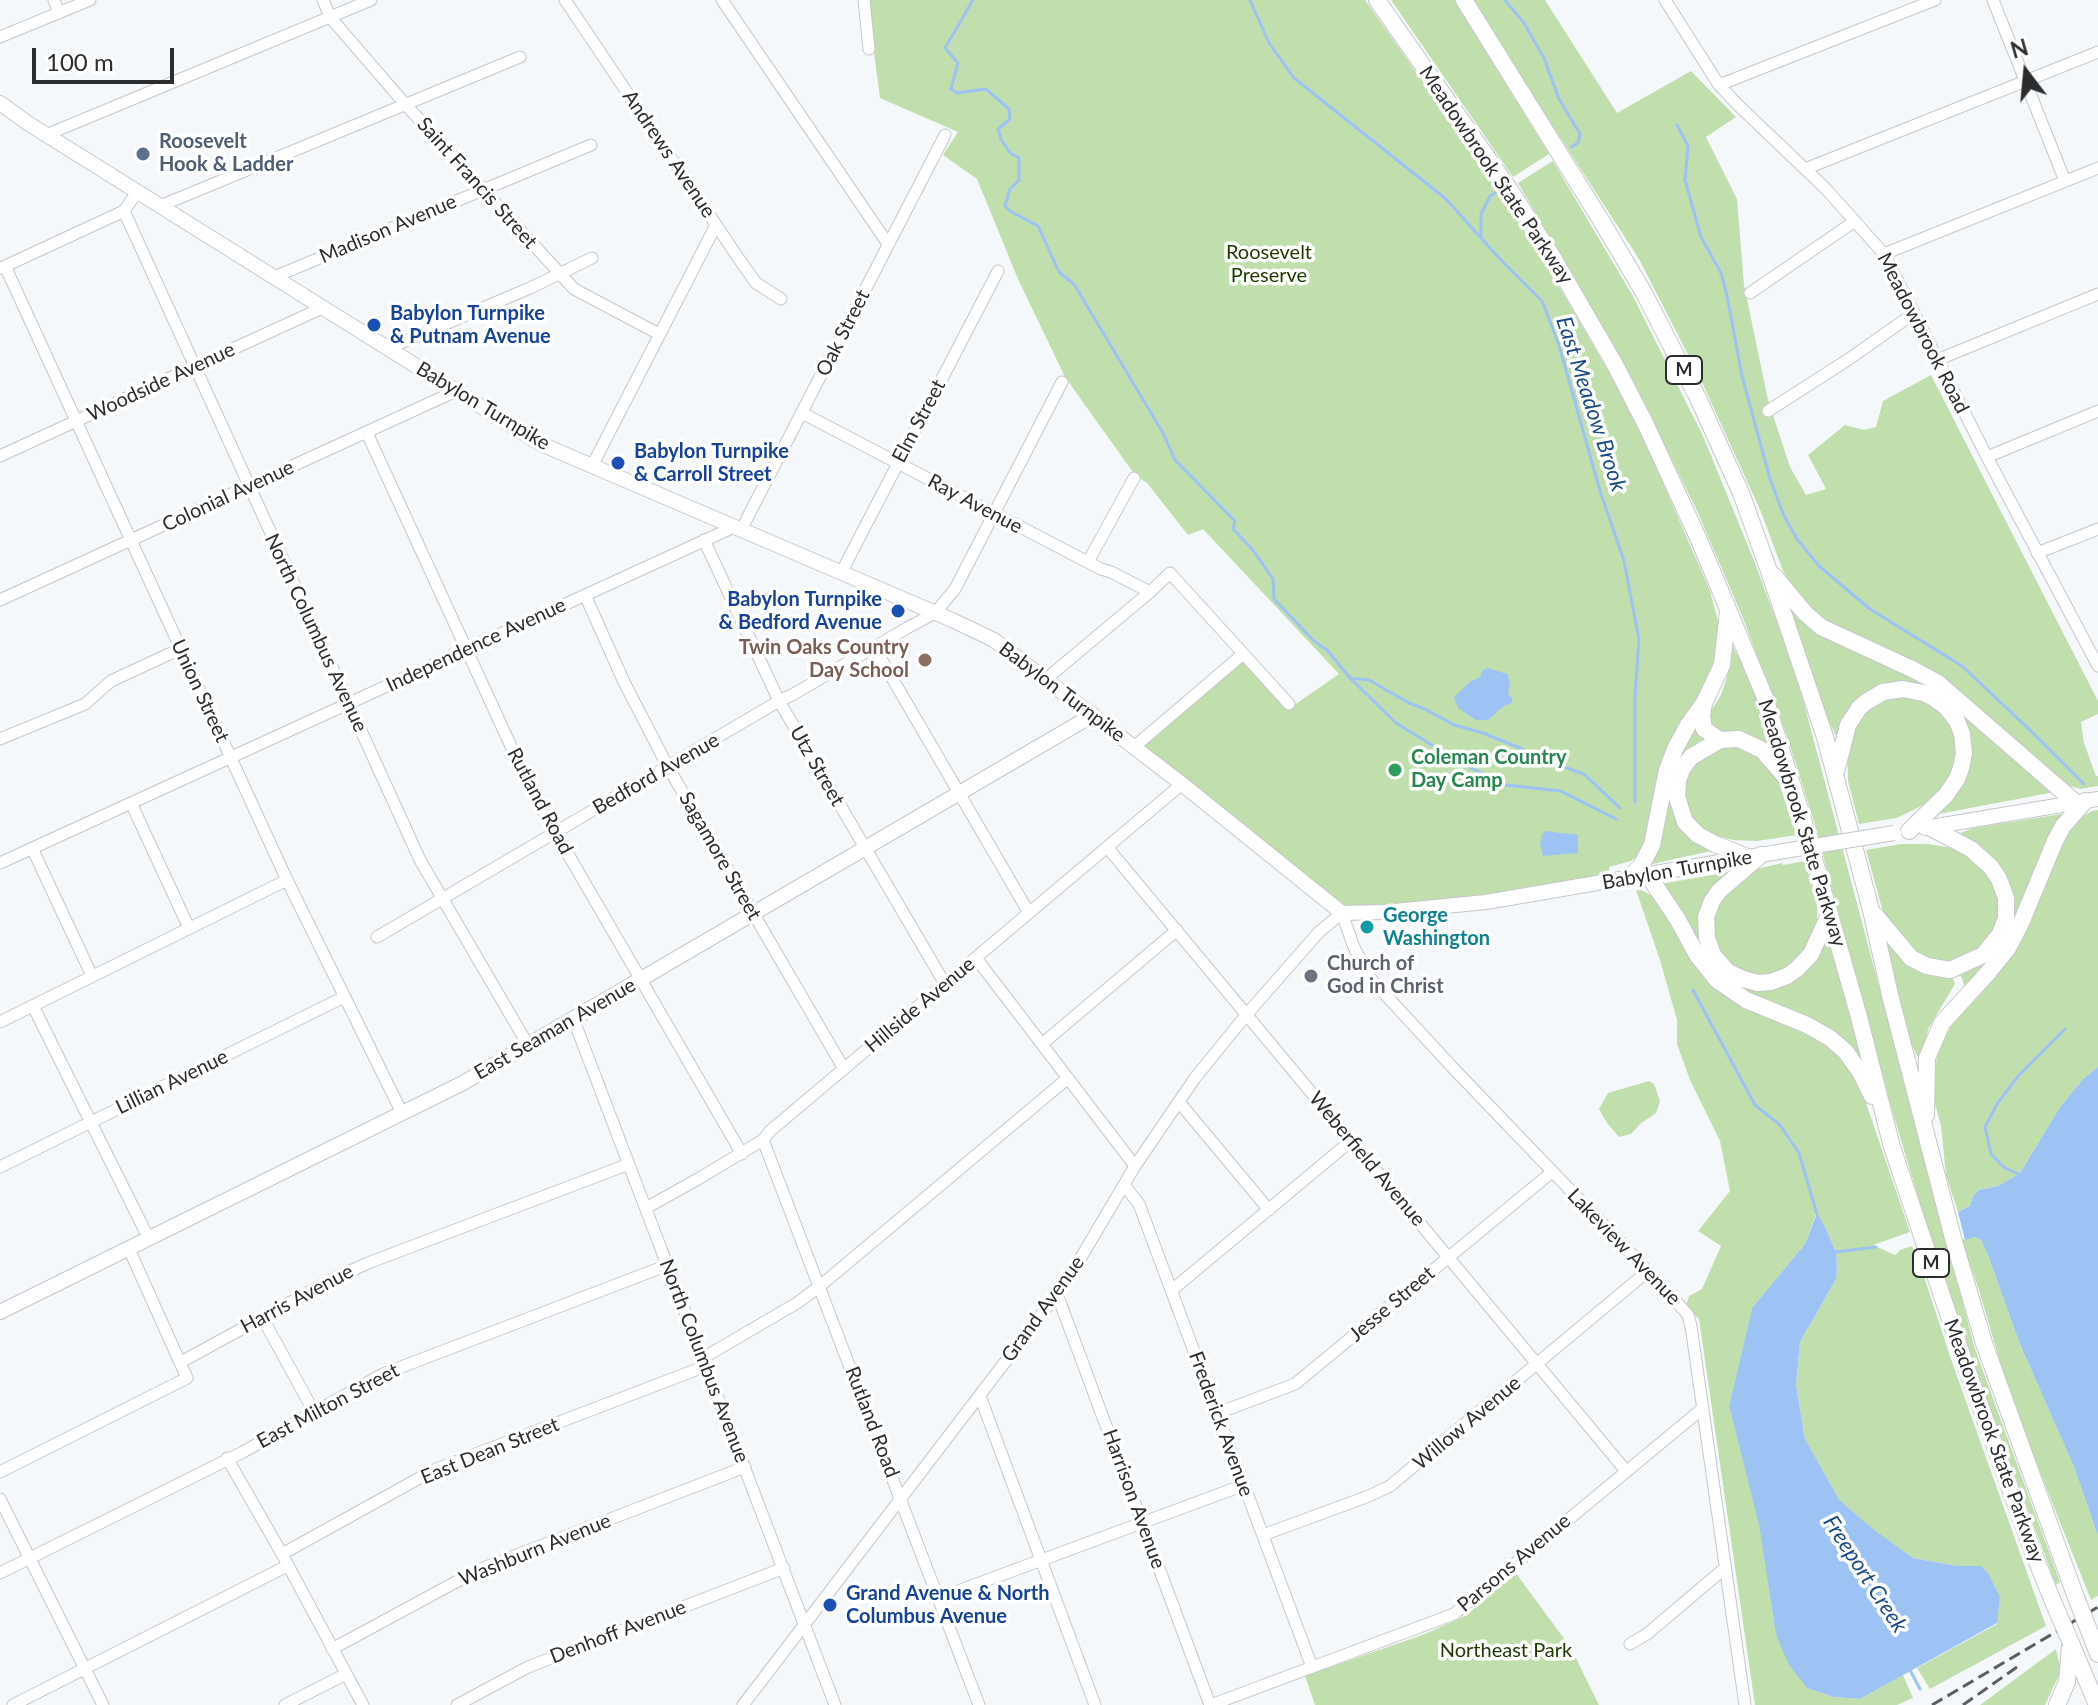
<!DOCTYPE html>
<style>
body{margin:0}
#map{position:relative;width:2098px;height:1705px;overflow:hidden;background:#f5f8fb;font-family:Lato,sans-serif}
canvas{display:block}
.north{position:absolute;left:1986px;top:32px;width:80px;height:80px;-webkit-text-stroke:6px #fff;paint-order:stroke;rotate:344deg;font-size:22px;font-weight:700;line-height:32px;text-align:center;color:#2c2d2e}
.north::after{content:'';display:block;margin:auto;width:28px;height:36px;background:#2c2d2e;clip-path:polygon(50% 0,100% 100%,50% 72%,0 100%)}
.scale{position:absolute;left:32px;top:48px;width:142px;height:36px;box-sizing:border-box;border:4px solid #2c2d2e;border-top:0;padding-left:10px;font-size:24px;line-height:28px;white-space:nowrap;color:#2c2d2e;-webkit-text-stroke:6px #fff;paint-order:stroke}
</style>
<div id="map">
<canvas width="2098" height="1705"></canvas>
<div class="north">N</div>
<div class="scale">100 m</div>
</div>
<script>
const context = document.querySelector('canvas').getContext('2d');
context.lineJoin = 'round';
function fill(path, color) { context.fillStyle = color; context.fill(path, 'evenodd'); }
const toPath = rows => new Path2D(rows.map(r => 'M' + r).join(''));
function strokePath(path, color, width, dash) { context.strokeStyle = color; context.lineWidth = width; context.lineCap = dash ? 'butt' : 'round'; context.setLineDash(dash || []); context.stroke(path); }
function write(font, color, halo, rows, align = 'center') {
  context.font = font + ' Lato,sans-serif'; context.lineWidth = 7; context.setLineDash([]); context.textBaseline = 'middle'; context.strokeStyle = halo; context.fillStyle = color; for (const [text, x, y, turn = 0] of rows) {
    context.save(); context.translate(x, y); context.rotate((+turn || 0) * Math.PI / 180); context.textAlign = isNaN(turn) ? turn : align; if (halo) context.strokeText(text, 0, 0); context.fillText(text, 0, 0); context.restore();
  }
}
fill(toPath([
 [867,0,1365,0,1488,174,1557,283,1633,414,1710,591,1718,621,1718,657,1649,837,1640,854,1631,861,1609,867,1611,883,1343,914,1137,747,1243,657,1290,708,1339,674,1203,529,1188,535,1147,483,1135,475,1065,377,1018,279,977,179,943,155,958,132,880,98],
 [1391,0,1454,0,1549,154,1513,177],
 [1474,0,1545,0,1617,113,1691,71,1736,117,1706,137,1737,199,1744,285,1768,400,1790,467,1806,495,1826,489,1808,455,1845,425,1864,430,1876,427,1883,401,1931,375,2098,701,2098,714,2081,722,2084,743,2096,776,2098,776,2098,786,2080,789,2070,786,1941,678,1834,629,1797,595,1783,571,1761,512,1701,380,1639,259,1543,111],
 [1553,161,1634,298,1703,436,1755,563,1797,677,1975,1349,2060,1582,2056,1585,1971,1359,1924,1217,1881,1073,1815,825,1786,733,1743,618,1698,513,1632,378,1518,183],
 [1787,596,1801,613,1940,690,2055,792,1933,815,1961,779,1957,712,1886,686,1838,740,1823,709],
 [1728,637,1748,676,1779,762,1727,734,1709,727,1708,715,1721,695,1727,677],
 [1903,693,1926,698,1947,715,1959,742,1956,768,1928,807,1925,804,1897,818,1859,824,1848,781,1847,742,1858,716,1878,699],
 [1697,720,1710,737,1698,742,1683,757,1671,798,1711,851,1648,865,1672,766],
 [1719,745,1739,745,1763,757,1778,780,1797,835,1757,841,1733,840,1717,836,1714,839,1685,813,1684,773],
 [2098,810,2098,1067,2083,1079,2060,1107,2020,1173,1998,1186,1979,1190,1973,1196,1970,1206,1958,1212,1946,1175,1941,1126,1933,1096,1937,1056,1943,1040,2071,824,2092,811],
 [2062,814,2061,822,2008,937,1965,989,1962,978,1957,971,1979,963,2011,900,1955,835,1973,828],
 [1901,844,1927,844,1953,848,1978,860,1996,883,2001,915,1990,941,1970,959,1947,964,1920,959,1901,942,1883,912,1866,850],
 [1805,861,1817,905,1817,923,1810,947,1791,968,1767,977,1745,975,1728,966,1713,945,1709,923,1717,899,1744,876,1761,868,1782,863,1783,865],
 [1735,871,1704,903,1712,963,1776,985,1825,932,1841,980,1864,1071,1842,1039,1762,1003,1713,969,1661,884],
 [1636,890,1641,890,1656,898,1712,984,1819,1036,1845,1060,1864,1097,1910,1232,1873,1245,1895,1255,1900,1250,1912,1246,1918,1258,1952,1362,2046,1626,1930,1689,1917,1668,1997,1624,1981,1566,1958,1566,1913,1558,1874,1531,1837,1501,1805,1439,1796,1385,1800,1342,1836,1279,1837,1267,1836,1252,1826,1229,1816,1214,1805,1244,1752,1308,1729,1406,1759,1523,1776,1635,1807,1688,1834,1697,1860,1699,1903,1675,1913,1698,1897,1705,1755,1705,1699,1319,1686,1306,1689,1296,1702,1289,1721,1246,1698,1231,1730,1191,1720,1141,1690,1080,1677,1044,1677,1020,1660,960],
 [1881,928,1952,976,1955,984,1928,1029,1922,1065,1912,1046],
 [1649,1081,1654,1084,1660,1101,1656,1113,1640,1124,1631,1134,1619,1137,1607,1123,1599,1109,1608,1093],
 [1974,1237,1981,1240,1989,1258,2019,1342,2074,1467,2098,1536,2098,1596,2091,1600,2022,1427,2000,1362,1979,1290,1961,1240],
 [1515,1572,1571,1648,1599,1705,1315,1705,1305,1676,1425,1634,1467,1615],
 [2056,1649,2061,1671,2045,1705,1980,1705]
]), '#c1dead');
fill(toPath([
 [1488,668,1507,674,1510,683,1508,694,1512,698,1512,703,1504,706,1488,720,1476,720,1458,708,1454,697,1471,681,1480,677,1483,670],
 [1545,831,1578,835,1578,853,1543,856,1540,844,1542,835],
 [2098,1067,2098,1536,2074,1467,2019,1342,1989,1258,1981,1240,1974,1237,1965,1240,1958,1212,1970,1206,1973,1196,1979,1190,1998,1186,2020,1173,2060,1107,2083,1079],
 [1817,1213,1826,1229,1836,1252,1837,1267,1836,1279,1800,1342,1796,1385,1805,1439,1839,1500,1874,1530,1913,1558,1958,1566,1981,1566,1988,1573,2000,1597,1997,1623,1860,1699,1834,1697,1807,1688,1789,1665,1776,1635,1759,1525,1729,1406,1752,1308,1805,1244]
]), '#9dc3f5');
strokePath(toPath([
 [973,0,945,48,958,63,951,89,957,93,986,89,1009,109,1010,119,998,129,1001,139,1010,153,1019,158,1019,180,1010,189,1005,206,1010,211,1038,226,1059,272,1074,284,1163,433,1175,460,1235,521,1233,529,1252,549,1273,579,1274,599,1314,641,1328,651,1350,678,1369,680,1409,703,1425,709,1454,725,1483,733,1520,748,1533,756,1584,774,1620,808],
 [1250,0,1269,43,1294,78,1446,199,1499,258,1542,301,1559,345,1600,491,1624,561,1639,639,1635,696,1635,802],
 [1505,0,1524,23,1544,58,1559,99,1580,134,1578,143,1571,147],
 [1677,125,1688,146,1685,180,1701,237,1721,273,1727,296,1742,376,1770,479,1784,516,1797,539,1819,566,1870,609,1962,666,2034,734,2084,784],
 [1481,236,1481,214,1490,196,1495,193],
 [1350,678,1396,723,1461,763,1506,785,1561,791,1616,819],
 [1693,990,1755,1105,1780,1125,1799,1153,1817,1214],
 [2021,1175,2005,1168,1991,1154,1985,1127,1997,1104,2019,1075,2065,1029],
 [1836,1252,1876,1247],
 [1910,1670,1920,1689]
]), '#9dc3f5', 3);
const minor = toPath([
 [54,0,59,13],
 [323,0,330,17,405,104,574,289,659,334],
 [565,0,739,259,756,283,781,299],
 [722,0,888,244],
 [864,0,869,49],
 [1665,0,1719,85,1738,105,1826,189,1884,254,1987,457,2098,666],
 [1993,0,2065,181],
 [0,37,90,0],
 [1719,85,1935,0],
 [46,135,371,0],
 [1805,169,2098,52],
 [160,206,520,57],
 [124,211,420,860,528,1045],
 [1884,254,2098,168],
 [5,266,287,880,402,1113],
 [1,268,124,211,138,191],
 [274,277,591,145],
 [1750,293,1855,221],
 [389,348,530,288,592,258],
 [1937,360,2098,294],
 [1768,411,1849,359,1913,314],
 [802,413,1101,569,1111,572,1150,592],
 [367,433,532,792,742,1154],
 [0,456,322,308],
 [1987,457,2098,411],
 [592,466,716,225],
 [741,530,945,135],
 [704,540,779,701,945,984],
 [2037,553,2098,529],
 [1088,562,1134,478],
 [841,573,998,271],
 [585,595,624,682,668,767,844,1069],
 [0,600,456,391],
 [874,647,1029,913],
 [1046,679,1150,592,1170,573,1289,704],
 [0,739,85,704,111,681,180,649],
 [1134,747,1243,654],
 [131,803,189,928],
 [1107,847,1626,1471],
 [32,848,92,976],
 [0,863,734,527],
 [377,937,779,701,792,695,907,628,935,613,955,589,1062,382],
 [976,958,1135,1166],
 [33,1006,149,1239],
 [573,1018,835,1705],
 [0,1022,287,880],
 [1042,1044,1177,930],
 [1179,1102,1269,1210],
 [763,1140,979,1705],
 [0,1167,344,997],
 [1124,1185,1139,1204,1312,1667],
 [646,1208,698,1179,763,1140,770,1131,1182,784],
 [1172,1290,1352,1140],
 [1057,1294,1210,1705],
 [262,1317,314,1412],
 [703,1358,797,1303,820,1286,1068,1078],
 [181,1362,333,1279,368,1263,629,1164],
 [980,1396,1095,1705],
 [1218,1413,1295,1384,1552,1172],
 [227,1458,282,1554,363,1705],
 [0,1472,187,1378,129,1249],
 [0,1499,103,1705],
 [1263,1535,1369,1496,1390,1486,1648,1271],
 [282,1554,434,1470,706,1366],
 [0,1573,243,1452,383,1374,668,1265],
 [939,1598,1244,1485],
 [1630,1644,1647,1634,1725,1568],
 [332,1649,478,1570,745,1467],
 [13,1705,287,1566],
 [285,1705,346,1674],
 [457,1705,528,1667,784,1568],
 [743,1705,1057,1294,1073,1271,1135,1166,1195,1078,1247,1014,1319,932,1342,913,1353,945,1369,977,1454,1069,1668,1292,1688,1315,1691,1326,1745,1705],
 [1211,1705,1454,1614,1702,1409]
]);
const major = toPath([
 [0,103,29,124,541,444,952,620,994,640,1182,784,1342,913,1385,912,1486,902,1778,852],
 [1925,828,2098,799],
 [0,1312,463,1083,1093,715]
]);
const highway = toPath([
 [1377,0,1510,190,1552,256,1614,363,1646,425,1699,540,1764,695,1801,813,1859,1017,1892,1147,1965,1364,2033,1552,2054,1604],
 [1464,0,1602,222,1644,293,1698,398,1741,493,1769,571,1825,737,1871,910,1890,995,1953,1238,1984,1343,2074,1592],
 [1774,576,1805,613,1821,627,1914,670,1938,683,2076,803],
 [1704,703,1702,716,1704,729,1720,740],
 [1836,772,1848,725,1859,708,1866,702,1883,692,1903,689,1923,693,1934,698,1947,708,1957,721,1962,734,1964,753,1961,768,1957,779,1946,795,1909,831],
 [1761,855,1719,891,1712,901,1706,917,1707,938,1713,955,1728,972,1743,979,1758,983,1771,982,1787,976,1797,969,1811,954,1829,915],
 [1747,857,1715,844,1698,835,1685,822,1677,797,1678,781,1682,769,1691,757,1720,740,1739,739,1762,750,1789,781],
 [1648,875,1678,920,1697,955,1717,980,1746,1000,1807,1025,1830,1038,1846,1052,1860,1072,1872,1096],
 [1629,878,1641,866,1652,845,1667,770,1675,749,1688,725,1704,703,1722,665,1728,611],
 [1875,915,1911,958,1927,966,1950,970,1983,955,2000,934,2006,918,2006,898,1999,879,1991,867,1971,849,1929,827],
 [1926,1115,1927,1058,1942,1023,1987,974,2008,948,2021,923,2055,841,2063,826,2085,801],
 [2090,1633,2098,1654],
 [2071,1643,2097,1705],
 [2057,1705,2067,1682,2070,1645]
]);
strokePath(minor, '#c5c7ca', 13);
strokePath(major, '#c5c7ca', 16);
strokePath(highway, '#c5c7ca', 18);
strokePath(minor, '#fff', 11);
strokePath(major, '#fff', 14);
strokePath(highway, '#fff', 16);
strokePath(toPath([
 [1932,1705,2098,1607],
 [1963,1705,2017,1667]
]), '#5d5e60', 3, [12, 6]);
const majorBridge = toPath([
 [1778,852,1894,833]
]);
const highwayBridge = toPath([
 [2074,1592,2090,1633],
 [2054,1604,2071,1643]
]);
strokePath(majorBridge, '#c5c7ca', 16, []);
strokePath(highwayBridge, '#c5c7ca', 18, []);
strokePath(majorBridge, '#fff', 14);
strokePath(highwayBridge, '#fff', 16);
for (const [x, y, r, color] of [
 [143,154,8,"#5c6f8a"],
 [374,325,8,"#1a4fb4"],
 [618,463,8,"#1a4fb4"],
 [898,611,8,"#1a4fb4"],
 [925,660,8,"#8d6e63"],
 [1395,770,8,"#2e9e5b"],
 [1367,927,8,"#0f9aa8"],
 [1311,976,8,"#6b7280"],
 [830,1605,8,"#1a4fb4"]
]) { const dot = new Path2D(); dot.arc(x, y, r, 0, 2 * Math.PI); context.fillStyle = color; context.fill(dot); strokePath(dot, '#fff', 3); }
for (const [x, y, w] of [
 [1684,370,36],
 [1931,1263,36]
]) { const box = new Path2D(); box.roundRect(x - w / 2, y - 14, w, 28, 6); context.fillStyle = '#fff'; context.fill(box); strokePath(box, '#2c2d2e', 2); }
write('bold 18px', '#2c2d2e', null, [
 ["M",1684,370],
 ["M",1931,1263]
]);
write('bold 20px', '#4e5e75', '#fff', [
 ["Roosevelt",159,142],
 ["Hook & Ladder",159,165]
], 'left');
write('20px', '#2c2d2e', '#fff', [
 ["Andrews Avenue",669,154,56],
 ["Meadowbrook State Parkway",1496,175,56],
 ["Saint Francis Street",477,183,48],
 ["Madison Avenue",388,229,-23],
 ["Oak Street",843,333,-63],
 ["Meadowbrook Road",1923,333,63],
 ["Woodside Avenue",161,382,-25],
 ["Babylon Turnpike",483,406,31],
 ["Elm Street",919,421,-62],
 ["Colonial Avenue",228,496,-25],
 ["Ray Avenue",975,504,28],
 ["North Columbus Avenue",316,633,65],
 ["Independence Avenue",476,645,-25],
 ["Union Street",200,691,65],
 ["Babylon Turnpike",1062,692,37],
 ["Utz Street",817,766,60],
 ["Bedford Avenue",656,774,-30],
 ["Rutland Road",540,801,62],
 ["Meadowbrook State Parkway",1802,823,73],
 ["Sagamore Street",720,856,60],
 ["Babylon Turnpike",1677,870,-10],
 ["Hillside Avenue",920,1005,-40],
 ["East Seaman Avenue",555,1029,-30],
 ["Lillian Avenue",172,1082,-26],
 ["Weberfield Avenue",1367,1159,50],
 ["Lakeview Avenue",1624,1247,46],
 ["Harris Avenue",297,1299,-28],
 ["Jesse Street",1392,1304,-40],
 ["Grand Avenue",1043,1309,-54],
 ["North Columbus Avenue",704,1361,69],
 ["East Milton Street",328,1406,-28],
 ["Rutland Road",872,1422,69],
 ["Willow Avenue",1467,1423,-40],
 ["Frederick Avenue",1221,1424,70],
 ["Meadowbrook State Parkway",1994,1441,70],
 ["East Dean Street",490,1451,-22],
 ["Harrison Avenue",1134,1499,70],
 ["Washburn Avenue",535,1550,-22],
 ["Parsons Avenue",1514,1563,-40],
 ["Denhoff Avenue",618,1632,-21]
]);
write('20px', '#1e3a00', '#fff', [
 ["Roosevelt",1269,253],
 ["Preserve",1269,276],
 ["Northeast Park",1506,1651]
]);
write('bold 20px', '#164399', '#fff', [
 ["Babylon Turnpike",390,314],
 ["& Putnam Avenue",390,337],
 ["Babylon Turnpike",634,452],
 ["& Carroll Street",634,475],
 ["Babylon Turnpike",882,600,"right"],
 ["& Bedford Avenue",882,623,"right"],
 ["Grand Avenue & North",846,1594],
 ["Columbus Avenue",846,1617]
], 'left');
write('bold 20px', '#785e54', '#fff', [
 ["Twin Oaks Country",909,648],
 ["Day School",909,671]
], 'right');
write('bold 20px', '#27864d', '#fff', [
 ["Coleman Country",1411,758],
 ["Day Camp",1411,781]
], 'left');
write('bold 20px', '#0d838f', '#fff', [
 ["George",1383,916],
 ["Washington",1383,939]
], 'left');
write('bold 20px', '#5b616d', '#fff', [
 ["Church of",1327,964],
 ["God in Christ",1327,987]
], 'left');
write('italic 22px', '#1b4b86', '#fff', [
 ["East Meadow Brook",1591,404,72],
 ["Freeport Creek",1865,1574,57]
]);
</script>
